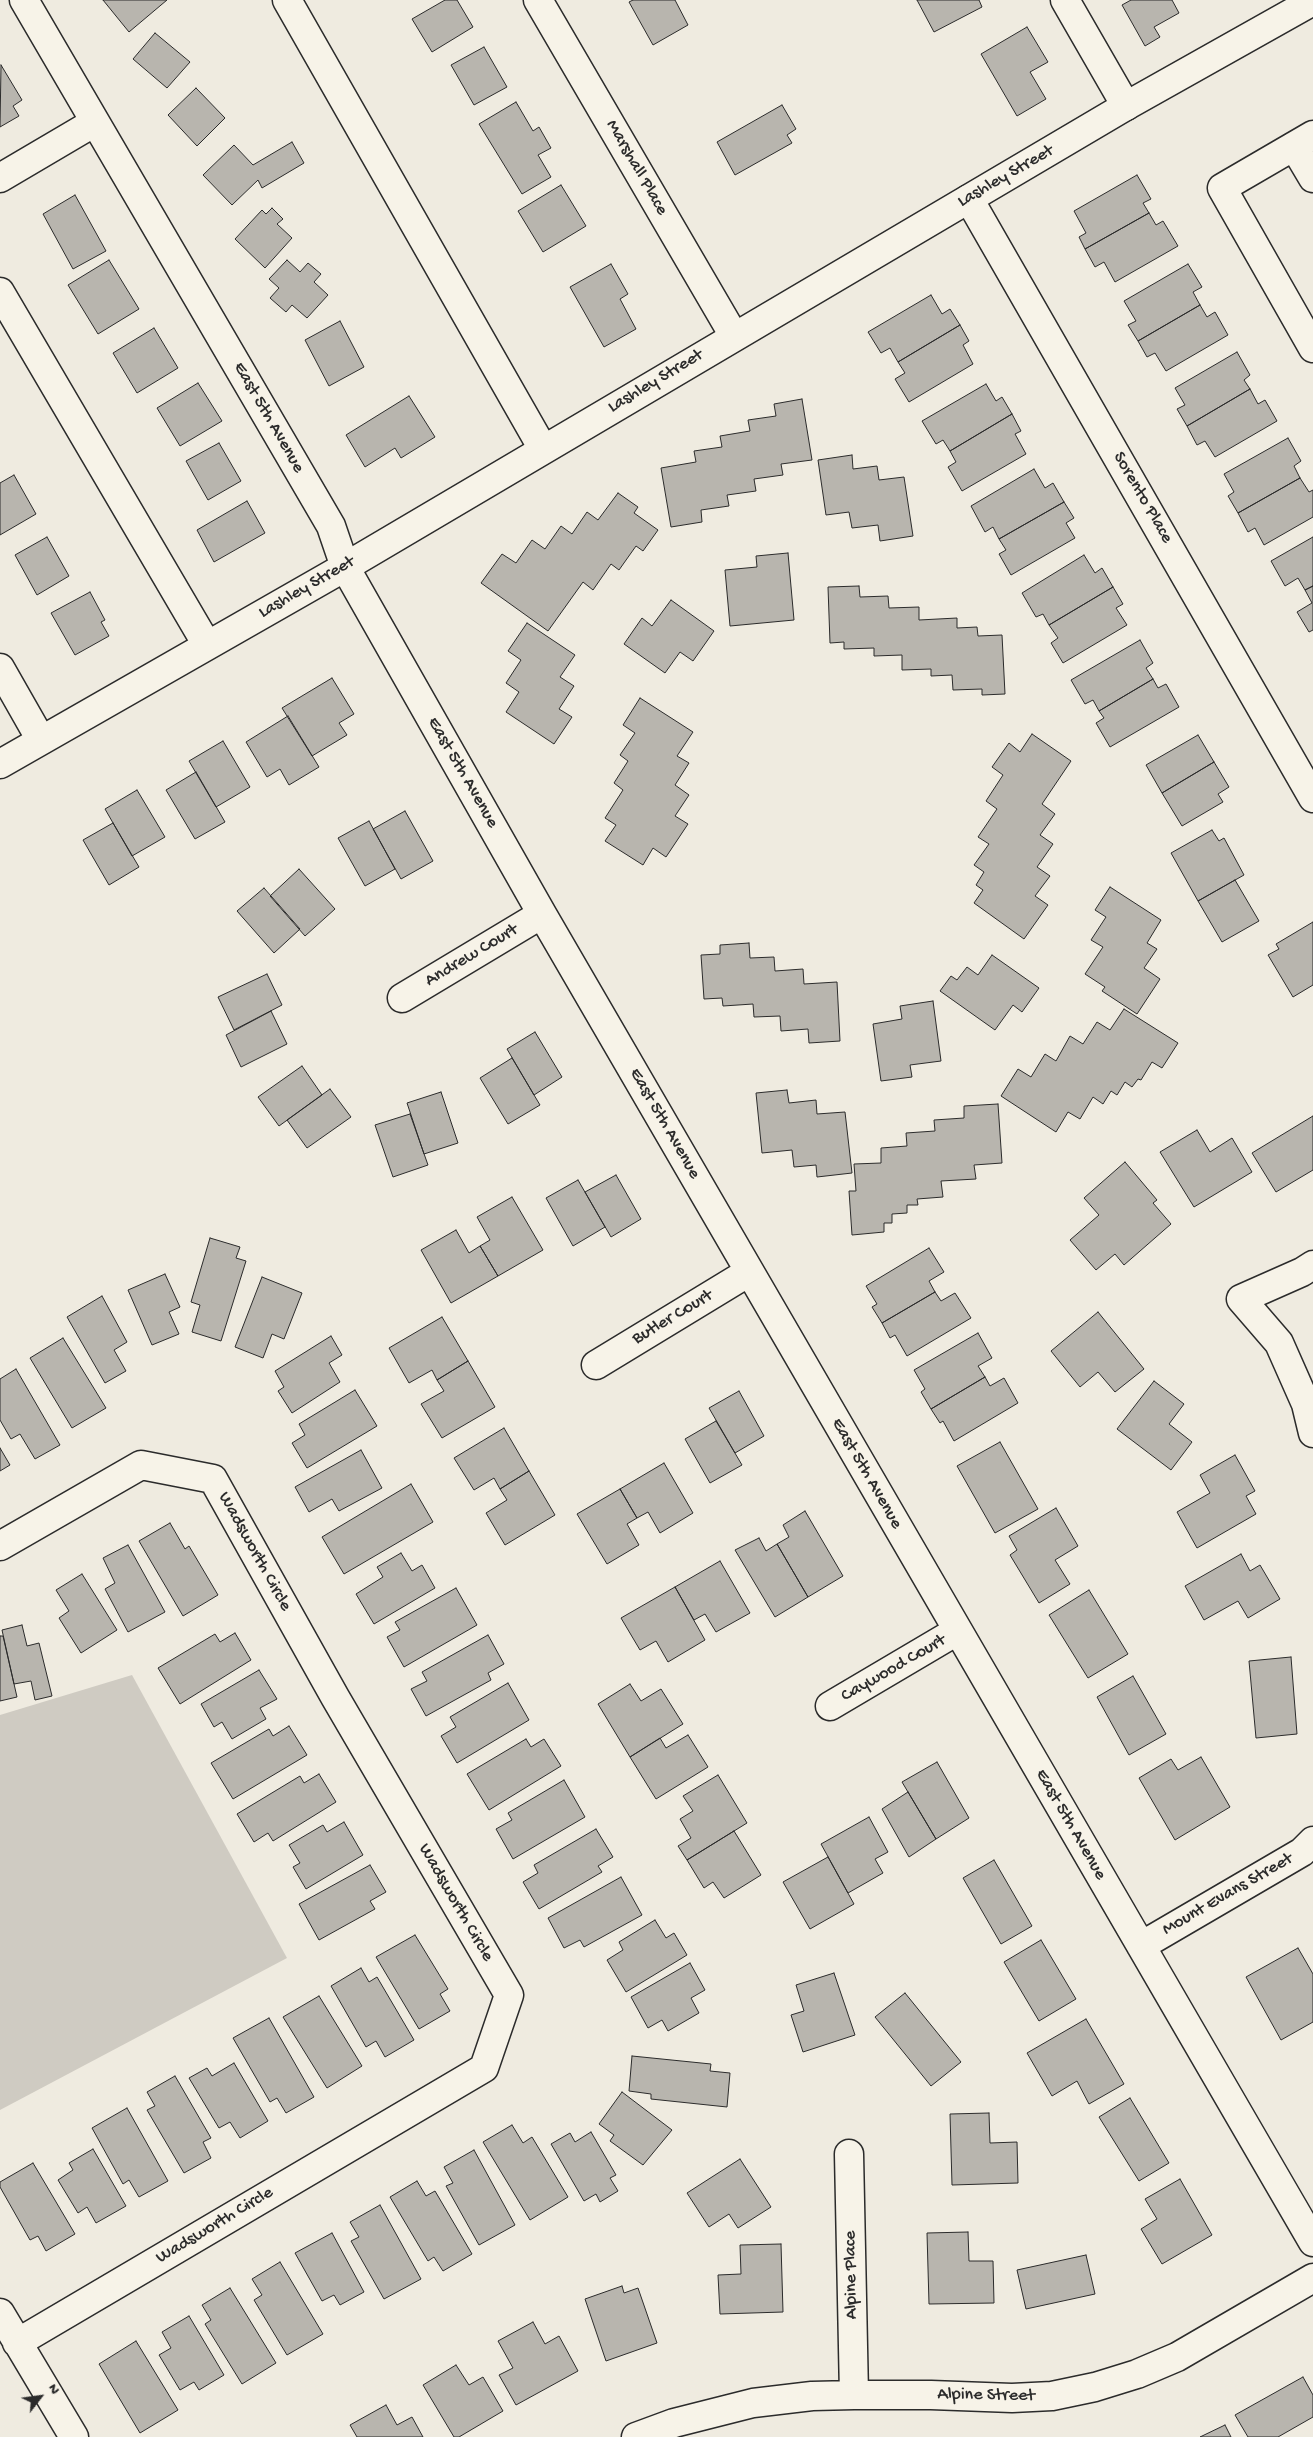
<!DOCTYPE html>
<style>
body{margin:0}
#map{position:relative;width:1313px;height:2437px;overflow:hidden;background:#efebe0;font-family:"Gochi Hand",sans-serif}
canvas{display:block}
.north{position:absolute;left:15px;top:2372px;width:50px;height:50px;-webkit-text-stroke:4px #f7f3e8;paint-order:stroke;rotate:60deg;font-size:14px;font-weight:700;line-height:20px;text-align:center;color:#2b2b2b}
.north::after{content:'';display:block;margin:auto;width:18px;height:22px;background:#2b2b2b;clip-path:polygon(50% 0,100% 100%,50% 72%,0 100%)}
</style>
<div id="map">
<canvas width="1313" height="2437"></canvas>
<div class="north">N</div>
</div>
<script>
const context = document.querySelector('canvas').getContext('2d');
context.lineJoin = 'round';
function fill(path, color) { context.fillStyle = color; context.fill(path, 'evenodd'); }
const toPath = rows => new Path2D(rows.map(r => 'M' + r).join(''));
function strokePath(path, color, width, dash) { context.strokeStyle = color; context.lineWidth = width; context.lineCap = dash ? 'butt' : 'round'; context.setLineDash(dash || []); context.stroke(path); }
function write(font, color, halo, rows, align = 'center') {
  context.font = font + ' "Gochi Hand",sans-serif'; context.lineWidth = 4.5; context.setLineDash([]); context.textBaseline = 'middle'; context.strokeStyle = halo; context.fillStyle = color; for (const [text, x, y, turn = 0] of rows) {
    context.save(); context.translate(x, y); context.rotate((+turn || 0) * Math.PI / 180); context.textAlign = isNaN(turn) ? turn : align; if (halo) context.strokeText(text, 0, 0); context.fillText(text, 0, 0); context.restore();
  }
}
fill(toPath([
 [132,1675,287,1958,0,2110,0,1715]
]), '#cfcbc2');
const building = toPath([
 [103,0,167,0,129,32,103,0],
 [445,0,457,0,473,27,432,52,412,19,445,0],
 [633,0,675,0,688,25,653,45,629,2,633,0],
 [917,0,979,0,982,7,934,32,917,0],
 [1131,0,1172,0,1179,13,1154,27,1160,37,1145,46,1122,5,1131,0],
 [1027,27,1048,62,1030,72,1046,99,1017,116,981,54,1027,27],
 [155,33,190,62,167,88,133,59,155,33],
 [484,47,507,87,474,105,451,65,484,47],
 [1,65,22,100,13,106,19,116,0,127,1,65],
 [196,88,225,118,197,146,168,115,196,88],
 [516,102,533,131,539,127,551,148,538,155,551,177,522,194,479,124,516,102],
 [782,105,796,129,787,135,792,143,735,175,717,142,782,105],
 [292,142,304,163,262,188,258,180,232,205,203,175,234,145,253,165,292,142],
 [1137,175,1151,199,1143,203,1149,213,1085,249,1079,237,1086,233,1074,211,1137,175],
 [561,185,586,226,543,252,518,211,561,185],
 [75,195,106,251,73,269,43,214,75,195],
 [272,208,283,219,277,224,292,238,265,268,235,239,262,210,266,214,272,208],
 [1149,213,1156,225,1163,221,1178,246,1115,282,1104,262,1095,267,1085,249,1149,213],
 [109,260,139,309,98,334,68,285,109,260],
 [287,260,300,272,308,263,321,274,314,282,328,295,307,318,292,305,286,312,270,298,279,288,269,279,287,260],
 [611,264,628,294,620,299,636,329,604,347,570,287,611,264],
 [1188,264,1202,287,1193,292,1200,305,1138,341,1128,325,1136,321,1124,301,1188,264],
 [931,295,942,314,950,309,960,325,898,362,890,348,881,353,868,332,931,295],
 [1200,305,1207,317,1215,312,1228,335,1166,371,1155,353,1147,357,1138,341,1200,305],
 [340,321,364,367,329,386,305,340,340,321],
 [960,325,969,341,963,345,973,364,909,402,895,379,905,373,898,362,960,325],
 [154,328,178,368,137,393,113,353,154,328],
 [1237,352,1250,375,1244,380,1250,389,1187,426,1177,409,1185,405,1175,388,1237,352],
 [198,383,222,421,180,446,157,408,198,383],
 [986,384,996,401,1002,397,1012,414,950,451,943,440,936,444,922,421,986,384],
 [1250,389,1258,404,1265,400,1277,421,1215,457,1205,441,1197,445,1187,426,1250,389],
 [409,396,435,437,401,458,395,448,365,467,346,435,409,396],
 [802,399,812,460,781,464,783,475,754,479,756,491,727,495,729,506,701,510,702,522,671,527,661,468,696,462,694,451,722,447,720,436,750,431,748,420,776,416,774,404,802,399],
 [1012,414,1021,431,1015,434,1026,454,962,491,948,467,956,462,950,451,1012,414],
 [1288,438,1301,461,1294,466,1300,478,1238,513,1228,496,1234,492,1224,474,1288,438],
 [219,443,241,481,208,500,186,461,219,443],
 [852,455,853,469,877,466,879,480,904,477,913,536,880,541,878,525,852,528,849,512,826,515,818,460,852,455],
 [1034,469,1045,488,1053,483,1064,502,999,539,993,527,985,532,971,506,1034,469],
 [14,475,36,514,0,535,0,483,14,475],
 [1300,478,1309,492,1313,490,1313,517,1264,545,1255,528,1248,532,1238,513,1300,478],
 [618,493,638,507,634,513,658,530,643,551,636,546,619,570,611,564,593,590,583,582,548,631,481,583,502,554,516,563,532,540,545,549,561,526,572,534,587,512,598,520,618,493],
 [247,501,265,533,214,562,197,530,247,501],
 [1064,502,1074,518,1066,523,1075,538,1011,575,999,554,1006,550,999,539,1064,502],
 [47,537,69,576,37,595,15,555,47,537],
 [1313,537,1313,586,1305,590,1298,578,1285,586,1271,561,1313,537],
 [788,553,794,620,730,626,725,570,757,567,756,556,788,553],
 [1084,555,1095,573,1102,568,1113,587,1049,625,1043,614,1036,617,1022,593,1084,555],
 [859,586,860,597,888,596,889,608,919,607,919,620,957,618,957,628,977,627,978,636,1002,635,1005,694,982,695,982,689,953,690,952,675,931,676,931,669,902,670,902,655,874,656,874,648,844,649,844,642,830,643,828,587,859,586],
 [1313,586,1313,630,1309,632,1297,612,1312,603,1305,590,1313,586],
 [1113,587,1123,604,1116,608,1127,625,1063,663,1051,643,1058,638,1049,625,1113,587],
 [90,592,105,620,101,622,109,636,75,655,51,613,90,592],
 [671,600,714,631,693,661,680,652,665,673,624,644,642,618,652,626,671,600],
 [527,623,575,655,560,677,574,686,559,709,572,717,554,744,506,712,519,692,506,683,521,660,508,651,527,623],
 [1140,640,1153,663,1146,668,1153,679,1099,711,1093,700,1085,704,1071,680,1140,640],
 [332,678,354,714,339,723,347,735,312,756,282,708,332,678],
 [1153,679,1158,688,1166,684,1179,707,1110,747,1096,723,1104,718,1099,711,1153,679],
 [640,698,693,732,677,756,689,763,675,785,689,795,675,816,688,824,666,857,653,848,643,865,605,841,616,825,605,818,623,790,614,783,628,761,620,755,635,733,623,725,640,698],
 [288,716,319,767,289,785,280,769,267,777,246,742,288,716],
 [1032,734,1071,761,1042,804,1055,814,1040,835,1053,844,1037,867,1050,876,1035,896,1048,905,1024,939,974,903,983,890,976,885,984,872,974,865,989,844,978,837,997,809,986,801,1003,775,992,767,1009,743,1020,752,1032,734],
 [1198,735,1214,762,1162,793,1146,765,1198,735],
 [223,741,250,787,216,807,189,761,223,741],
 [1214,762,1229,787,1218,794,1223,802,1182,826,1162,793,1214,762],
 [196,772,225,822,195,839,166,790,196,772],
 [137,790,165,837,132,856,105,809,137,790],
 [405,811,433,861,401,879,373,829,405,811],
 [369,821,395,869,365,886,338,838,369,821],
 [113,823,139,867,109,885,83,840,113,823],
 [1212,830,1219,841,1224,838,1244,875,1198,901,1171,853,1212,830],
 [299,869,335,909,305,936,270,896,299,869],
 [1235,880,1259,921,1222,942,1198,901,1235,880],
 [1110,887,1161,920,1147,943,1157,949,1144,968,1160,979,1137,1014,1102,991,1105,987,1085,974,1103,947,1091,940,1106,917,1095,910,1110,887],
 [264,888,300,929,274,953,237,911,264,888],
 [1313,922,1313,985,1293,997,1268,955,1279,949,1276,944,1313,922],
 [749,943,750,958,774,957,775,971,803,969,804,984,837,982,840,1041,809,1043,808,1029,781,1031,780,1016,754,1017,753,1004,723,1006,722,998,704,999,701,955,720,954,720,945,749,943],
 [992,955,1039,988,1022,1012,1013,1005,995,1030,940,991,951,976,957,980,967,967,978,975,992,955],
 [267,974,282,1005,234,1030,218,997,267,974],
 [933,1001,941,1061,910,1065,912,1077,881,1081,873,1024,902,1019,900,1006,933,1001],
 [1124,1009,1178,1043,1162,1068,1152,1062,1141,1080,1138,1079,1132,1087,1125,1082,1117,1095,1111,1091,1103,1104,1093,1097,1080,1119,1068,1112,1056,1132,1001,1096,1018,1069,1031,1077,1045,1054,1056,1061,1070,1036,1083,1044,1097,1022,1110,1030,1124,1009],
 [271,1011,287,1044,241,1067,226,1035,271,1011],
 [535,1032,562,1077,534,1095,507,1049,535,1032],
 [512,1058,540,1105,508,1124,480,1078,512,1058],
 [302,1066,322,1095,279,1126,258,1097,302,1066],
 [330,1089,351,1117,307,1148,287,1120,330,1089],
 [787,1090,789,1103,816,1100,817,1114,845,1112,852,1173,817,1177,816,1165,794,1167,792,1150,762,1153,756,1093,787,1090],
 [441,1092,458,1143,424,1154,407,1103,441,1092],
 [998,1104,1002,1163,974,1165,976,1179,941,1181,943,1197,917,1199,918,1205,907,1205,907,1213,892,1214,892,1223,884,1223,884,1232,852,1235,849,1191,856,1191,854,1164,881,1163,881,1148,907,1146,906,1133,935,1131,934,1120,964,1118,964,1106,998,1104],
 [410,1114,428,1165,393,1177,375,1125,410,1114],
 [1313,1116,1313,1170,1276,1192,1252,1153,1313,1116],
 [1197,1130,1210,1152,1232,1138,1252,1172,1194,1207,1160,1152,1197,1130],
 [1125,1162,1157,1200,1153,1203,1171,1224,1124,1265,1115,1254,1096,1270,1070,1240,1099,1215,1084,1198,1125,1162],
 [616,1175,641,1219,611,1237,585,1192,616,1175],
 [578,1180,605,1227,573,1246,546,1198,578,1180],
 [512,1197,543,1250,498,1276,480,1246,490,1240,477,1217,512,1197],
 [456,1230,469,1253,480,1246,498,1276,451,1303,421,1250,456,1230],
 [210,1238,240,1247,236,1258,246,1261,221,1341,192,1332,200,1305,191,1302,210,1238],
 [929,1248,944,1272,929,1281,935,1292,882,1323,872,1307,877,1304,866,1286,929,1248],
 [165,1274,180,1307,169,1312,179,1334,152,1345,128,1290,165,1274],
 [262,1277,302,1293,284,1339,272,1334,263,1358,235,1347,262,1277],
 [935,1292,941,1301,955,1293,971,1318,907,1356,895,1335,890,1338,882,1323,935,1292],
 [102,1296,127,1342,114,1350,126,1371,105,1383,67,1317,102,1296],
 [1098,1312,1144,1369,1115,1392,1098,1372,1080,1387,1051,1351,1098,1312],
 [442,1317,468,1361,437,1380,432,1370,409,1383,389,1348,442,1317],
 [978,1333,992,1358,978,1366,985,1377,931,1409,921,1392,925,1389,914,1370,978,1333],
 [331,1336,342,1355,329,1363,340,1382,292,1413,278,1391,284,1387,275,1371,331,1336],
 [63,1338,106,1408,72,1428,30,1358,63,1338],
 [468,1361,495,1407,442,1438,421,1404,444,1391,437,1380,468,1361],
 [16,1369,60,1445,35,1459,20,1434,11,1439,0,1420,0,1379,16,1369],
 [985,1377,990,1386,1004,1378,1018,1403,954,1441,943,1421,940,1423,931,1409,985,1377],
 [1154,1381,1184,1404,1169,1424,1192,1442,1171,1470,1117,1429,1154,1381],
 [355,1390,377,1426,307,1468,292,1443,305,1435,299,1424,355,1390],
 [739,1391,764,1436,735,1453,709,1408,739,1391],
 [716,1421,742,1465,710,1483,685,1439,716,1421],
 [504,1428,529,1471,500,1489,494,1478,474,1490,454,1458,504,1428],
 [1000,1442,1038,1509,995,1533,957,1466,1000,1442],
 [0,1448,10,1465,0,1471,0,1448],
 [361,1450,382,1488,339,1511,332,1499,309,1512,295,1487,361,1450],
 [1235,1455,1255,1491,1246,1496,1256,1514,1197,1548,1177,1512,1210,1493,1200,1475,1235,1455],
 [664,1463,693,1513,660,1533,648,1512,637,1518,620,1489,664,1463],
 [529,1471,555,1515,505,1545,486,1513,507,1500,500,1489,529,1471],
 [411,1484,433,1522,344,1574,322,1537,411,1484],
 [620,1489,637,1518,627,1524,639,1545,607,1564,577,1514,620,1489],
 [1056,1508,1078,1546,1055,1560,1070,1584,1039,1603,1010,1555,1017,1550,1009,1536,1056,1508],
 [805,1511,843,1576,808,1597,777,1544,789,1537,783,1525,805,1511],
 [170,1523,185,1549,189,1546,218,1595,183,1616,139,1541,170,1523],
 [759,1538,766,1551,777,1544,808,1597,775,1617,735,1550,759,1538],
 [128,1545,165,1612,128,1632,105,1589,115,1583,103,1558,128,1545],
 [401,1553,412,1571,422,1565,435,1588,374,1624,356,1594,383,1577,377,1567,401,1553],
 [1241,1554,1250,1571,1260,1565,1280,1599,1248,1618,1238,1601,1204,1620,1185,1586,1241,1554],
 [720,1561,750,1613,716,1632,705,1614,694,1620,675,1587,720,1561],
 [82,1574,117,1630,81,1653,59,1618,69,1611,56,1590,82,1574],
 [675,1587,705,1640,668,1662,656,1641,640,1650,621,1618,675,1587],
 [456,1588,477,1625,404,1667,387,1637,400,1630,395,1622,456,1588],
 [1089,1590,1128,1654,1088,1678,1049,1615,1089,1590],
 [22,1625,27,1646,39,1643,52,1696,35,1700,31,1681,14,1684,2,1630,22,1625],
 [235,1633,251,1660,180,1704,158,1668,215,1634,220,1642,235,1633],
 [488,1635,504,1664,488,1673,491,1680,426,1716,411,1689,427,1681,422,1672,488,1635],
 [0,1636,3,1636,17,1697,0,1701,0,1636],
 [1291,1657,1297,1734,1256,1738,1249,1661,1291,1657],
 [259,1670,277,1699,260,1708,266,1719,232,1739,222,1722,214,1727,201,1704,259,1670],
 [1133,1676,1166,1734,1129,1755,1097,1697,1133,1676],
 [508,1683,529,1720,457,1763,441,1736,456,1727,450,1717,508,1683],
 [630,1684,641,1701,661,1689,683,1724,630,1757,598,1704,630,1684],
 [289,1726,307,1755,233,1799,211,1763,269,1729,273,1736,289,1726],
 [688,1735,708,1767,656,1799,630,1757,660,1738,666,1748,688,1735],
 [526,1739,531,1747,544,1739,561,1766,489,1810,467,1774,526,1739],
 [1201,1757,1230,1807,1175,1840,1139,1778,1171,1759,1178,1770,1201,1757],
 [937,1762,969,1818,936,1839,902,1782,937,1762],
 [319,1774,336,1802,273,1841,268,1833,254,1842,237,1814,300,1776,304,1783,319,1774],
 [718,1775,747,1823,687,1860,678,1846,691,1838,680,1819,693,1811,683,1796,718,1775],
 [564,1780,585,1817,513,1859,496,1829,512,1820,508,1813,564,1780],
 [908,1792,936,1839,909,1857,882,1809,908,1792],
 [869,1817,888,1852,875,1859,883,1873,848,1893,821,1844,869,1817],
 [344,1822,363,1855,306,1889,293,1867,300,1863,289,1845,323,1825,327,1832,344,1822],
 [596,1829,613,1857,598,1866,602,1872,539,1909,523,1882,538,1873,534,1865,596,1829],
 [734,1831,761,1875,724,1898,713,1882,704,1888,687,1860,734,1831],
 [828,1857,854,1904,810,1929,783,1882,828,1857],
 [994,1860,1032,1926,1001,1944,963,1878,994,1860],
 [370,1865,386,1892,370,1901,375,1909,319,1940,299,1904,370,1865],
 [621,1877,642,1915,584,1947,580,1940,564,1948,548,1918,621,1877],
 [655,1920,666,1938,674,1933,687,1955,626,1992,607,1960,623,1950,619,1942,655,1920],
 [415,1935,448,1989,440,1994,450,2011,419,2029,376,1957,415,1935],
 [1041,1940,1076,1999,1039,2021,1004,1962,1041,1940],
 [1298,1948,1313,1974,1313,2022,1281,2040,1246,1977,1298,1948],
 [690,1963,705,1990,691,1998,699,2013,668,2031,662,2020,648,2028,631,1997,690,1963],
 [361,1968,369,1982,377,1977,414,2040,385,2057,376,2041,366,2047,331,1986,361,1968],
 [834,1973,855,2035,803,2052,791,2015,804,2011,796,1985,834,1973],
 [905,1993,961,2062,931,2086,875,2017,905,1993],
 [319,1996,362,2066,327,2088,283,2017,319,1996],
 [269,2018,314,2097,286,2113,277,2098,270,2102,233,2038,269,2018],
 [1086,2019,1124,2084,1089,2104,1077,2081,1052,2096,1027,2053,1086,2019],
 [632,2056,711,2064,710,2071,730,2073,727,2107,651,2099,651,2094,629,2091,632,2056],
 [234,2063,268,2121,240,2138,230,2122,219,2128,189,2078,207,2068,212,2076,234,2063],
 [175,2076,211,2138,203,2142,211,2158,184,2173,147,2110,155,2106,147,2092,175,2076],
 [622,2092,672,2130,643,2165,610,2141,614,2135,599,2124,622,2092],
 [1130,2098,1169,2163,1139,2181,1099,2117,1130,2098],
 [127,2108,168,2181,139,2197,129,2180,123,2184,92,2128,127,2108],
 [989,2113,990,2143,1017,2142,1018,2183,952,2185,950,2114,989,2113],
 [512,2125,523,2143,532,2137,568,2197,530,2220,483,2142,512,2125],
 [591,2132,616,2175,610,2178,618,2191,600,2202,596,2194,584,2201,551,2144,570,2133,575,2142,591,2132],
 [93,2149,126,2206,96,2223,87,2207,78,2213,58,2180,73,2170,69,2163,93,2149],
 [474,2150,515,2225,479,2245,446,2186,453,2183,444,2167,474,2150],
 [740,2159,771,2207,738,2228,729,2214,709,2227,687,2193,740,2159],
 [33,2163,75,2234,46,2251,38,2236,30,2240,0,2187,0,2182,33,2163],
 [1180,2179,1212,2235,1162,2264,1141,2229,1157,2219,1145,2199,1180,2179],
 [417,2181,426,2196,435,2191,472,2254,443,2271,434,2257,428,2261,390,2197,417,2181],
 [380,2205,421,2279,384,2299,351,2241,359,2237,350,2222,380,2205],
 [968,2232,969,2261,993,2261,994,2303,929,2304,927,2233,968,2232],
 [332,2233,364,2292,340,2305,334,2295,322,2301,295,2253,332,2233],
 [781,2244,783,2312,720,2314,718,2275,741,2274,740,2245,781,2244],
 [1086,2255,1095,2294,1026,2309,1017,2270,1086,2255],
 [280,2262,323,2334,287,2355,254,2300,262,2295,252,2279,280,2262],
 [622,2286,624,2293,638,2288,657,2343,606,2361,585,2299,622,2286],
 [230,2288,276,2363,242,2384,205,2324,211,2320,202,2305,230,2288],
 [189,2316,224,2375,199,2390,194,2382,180,2390,159,2355,171,2348,162,2332,189,2316],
 [533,2322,545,2344,559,2336,578,2371,516,2405,499,2375,513,2368,498,2341,533,2322],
 [136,2341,178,2410,140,2433,99,2364,136,2341],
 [456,2365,469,2385,483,2377,503,2411,459,2437,454,2437,423,2385,456,2365],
 [1303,2377,1313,2395,1313,2417,1278,2437,1248,2437,1235,2415,1303,2377],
 [386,2405,397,2425,412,2417,423,2437,357,2437,350,2425,386,2405],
 [1225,2425,1231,2437,1200,2437,1225,2425]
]);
fill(building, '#b8b5ae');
strokePath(building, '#2b2b2b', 1);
const minor = toPath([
 [24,0,331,526,345,567,542,914,1313,2242],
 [287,0,543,449],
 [538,0,734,336],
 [1065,0,1126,106],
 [1313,135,1222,188,1313,348],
 [1294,146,1313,178],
 [0,178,95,122],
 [969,199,1313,798],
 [0,292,207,645],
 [0,668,41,740],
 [402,998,542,914],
 [1313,1265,1302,1272,1241,1299,1279,1343,1306,1404,1313,1433],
 [596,1365,749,1272],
 [0,1546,141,1465,213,1479,335,1697,509,1995,484,2068,17,2343],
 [830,1706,957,1631],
 [1141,1946,1302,1852,1313,1841],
 [849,2154,854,2395],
 [0,2313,74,2437],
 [636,2437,674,2423,753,2403,812,2396,854,2395,931,2395,1012,2398,1052,2396,1095,2387,1137,2374,1177,2357,1313,2278]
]);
const major = toPath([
 [0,764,345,567,1126,106,1313,1]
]);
strokePath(minor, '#2b2b2b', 31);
strokePath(major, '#2b2b2b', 31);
strokePath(minor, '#f7f3e8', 28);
strokePath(major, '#f7f3e8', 28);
write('18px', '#2b2b2b', '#f7f3e8', [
 ["Marshall Place",636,168,60],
 ["Lashley Street",1006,177,-30],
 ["Lashley Street",656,382,-31],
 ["East 5th Avenue",268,418,60],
 ["Sorento Place",1142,498,60],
 ["Lashley Street",307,588,-30],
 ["East 5th Avenue",462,773,60],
 ["Andrew Court",472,956,-31],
 ["East 5th Avenue",664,1124,60],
 ["Butler Court",673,1318,-31],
 ["East 5th Avenue",866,1474,60],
 ["Wadsworth Circle",254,1552,61],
 ["Caywood Court",894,1669,-30],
 ["East 5th Avenue",1070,1825,60],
 ["Mount Evans Street",1228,1895,-30],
 ["Wadsworth Circle",455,1903,60],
 ["Wadsworth Circle",215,2226,-31],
 ["Alpine Place",852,2275,-91],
 ["Alpine Street",986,2396,1]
]);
</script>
